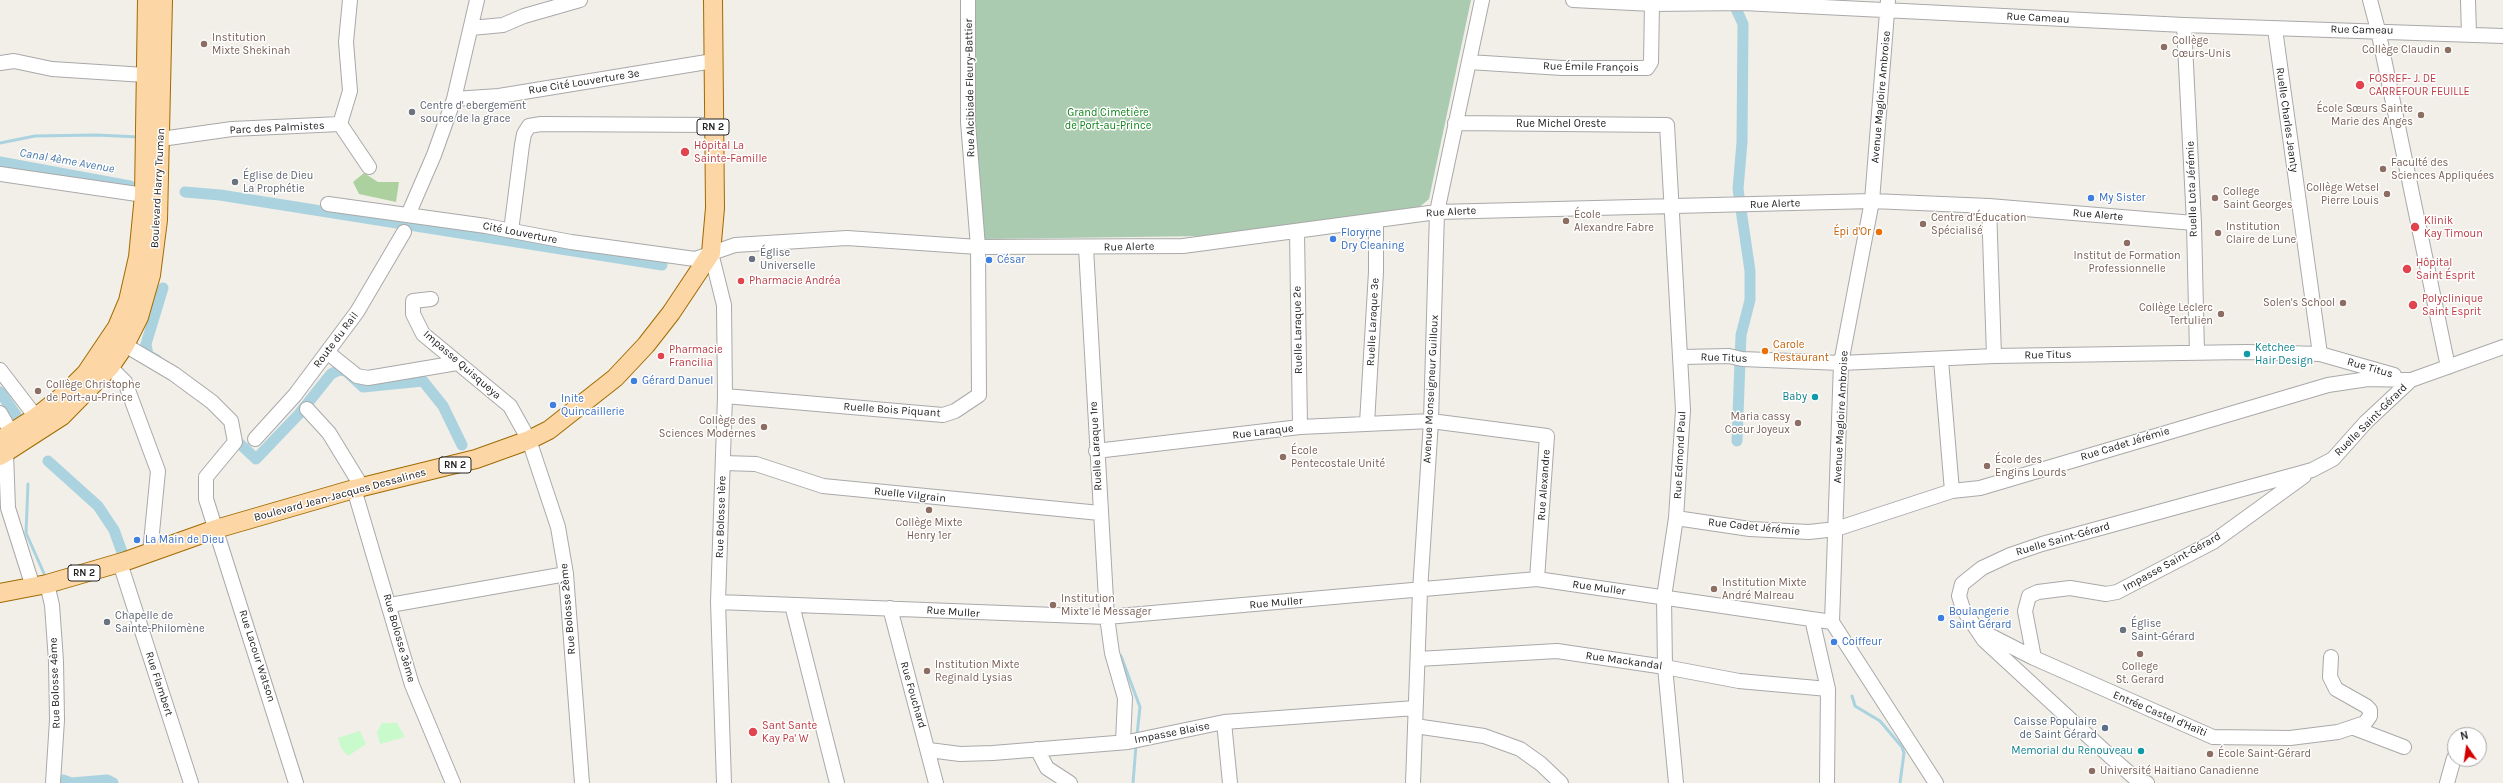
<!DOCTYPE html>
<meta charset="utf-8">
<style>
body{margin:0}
#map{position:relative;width:2503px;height:783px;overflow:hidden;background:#f2efe9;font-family:Karla,sans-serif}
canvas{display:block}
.north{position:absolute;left:2447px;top:727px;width:40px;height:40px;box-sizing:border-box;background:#fff;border:1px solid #a7a7a7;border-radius:50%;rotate:347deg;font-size:11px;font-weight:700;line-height:16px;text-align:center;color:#222}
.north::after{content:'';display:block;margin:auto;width:14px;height:18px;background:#d40000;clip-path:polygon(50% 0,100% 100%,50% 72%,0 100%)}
</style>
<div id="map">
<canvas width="2503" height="783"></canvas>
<div class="north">N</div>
</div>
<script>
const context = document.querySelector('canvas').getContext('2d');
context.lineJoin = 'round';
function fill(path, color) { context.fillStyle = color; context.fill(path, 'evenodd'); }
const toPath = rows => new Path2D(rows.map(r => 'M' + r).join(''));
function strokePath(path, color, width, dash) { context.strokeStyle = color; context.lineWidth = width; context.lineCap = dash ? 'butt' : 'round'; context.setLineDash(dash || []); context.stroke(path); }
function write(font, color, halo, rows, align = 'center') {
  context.font = font + ' Karla,sans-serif'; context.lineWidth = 3; context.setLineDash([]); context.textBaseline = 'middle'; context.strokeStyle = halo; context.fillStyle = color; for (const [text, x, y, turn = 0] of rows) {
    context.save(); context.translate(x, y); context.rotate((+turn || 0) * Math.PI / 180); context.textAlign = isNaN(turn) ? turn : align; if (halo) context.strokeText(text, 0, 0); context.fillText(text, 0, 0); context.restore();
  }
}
fill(toPath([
 [364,173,378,182,399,182,396,202,359,194,353,182]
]), '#add19e');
fill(toPath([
 [971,0,1471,0,1429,199,1417,209,1206,236,982,239,972,140]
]), '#aacbaf');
fill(toPath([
 [382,723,397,723,405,737,380,744,377,732],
 [360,731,366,744,348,756,341,748,338,738]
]), '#c8facc');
strokePath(toPath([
 [0,143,35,136,96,135,139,137],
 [28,484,26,533,46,578],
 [1121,656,1140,707,1137,735],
 [1852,696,1855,706,1880,721,1902,747,1904,753,1900,783],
 [1133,783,1136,745]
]), '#aad3df', 3);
strokePath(toPath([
 [1732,0,1743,24,1742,142,1738,189,1750,271,1750,300,1741,335,1737,441],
 [0,162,130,186],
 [185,192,220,195,662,265],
 [157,360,148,355,146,344,163,288],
 [0,392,16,415],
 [238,442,256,459,299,414,331,374,339,370,346,371,363,387,423,381,443,406,462,445],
 [48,461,98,506,114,530,122,552],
 [63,780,71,783,107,780,113,783]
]), '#aad3df', 11);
const minor = toPath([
 [1573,0,1652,4,1743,3,2184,25,2503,36],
 [1888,0,1872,201,1841,363,1832,622,1936,783],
 [2370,0,2378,30,2448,367],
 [2468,0,2469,35],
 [2184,25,2194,223,2197,353],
 [471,28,503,25,524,16,580,0],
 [2275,29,2320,354],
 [1469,62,1562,68,1647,68,1651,62,1652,4],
 [0,63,14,61,52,69,145,75],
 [454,99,499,96,713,61],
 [1455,123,1667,125,1683,410,1676,518,1664,597,1665,667,1676,783],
 [340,124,369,167],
 [161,139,232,129,340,124,350,91,346,42,350,0],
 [0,174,144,195],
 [328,204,486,226,571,242,695,259,735,245,847,238,978,247,1183,246,1437,212,1872,201,1989,206,2194,223],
 [1989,206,1994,356],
 [408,215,434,155,454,99,477,0],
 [511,231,522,145,524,134,529,126,541,124,713,125],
 [1297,232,1300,427],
 [1086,248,1107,617,1112,653,1125,698,1123,742],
 [711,253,724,305,725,396,718,602,724,783],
 [431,299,413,301,413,314,423,334,510,406,529,440,558,527,566,574,582,783],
 [125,345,174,374,212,402,231,421,235,442,206,477,206,499,296,783],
 [327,352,357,376,368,378,457,363],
 [1682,357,1729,356,1742,359,1841,363,1994,356,2246,352,2320,354,2394,375],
 [1941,360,1952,491],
 [110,367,125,382,158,471,150,553],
 [0,370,36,417],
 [725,396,943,415,955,411,979,395,978,247,968,122,968,0],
 [307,409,329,433,362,487],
 [0,413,12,434],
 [1367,423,1376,272,1376,221],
 [255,439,295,395,357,312,404,232],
 [1096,451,1300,427,1431,421,1547,436,1537,579],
 [6,453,8,508,33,587],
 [723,463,756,464,823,486,1100,513],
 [354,489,412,685,453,783],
 [1676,518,1750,529,1809,532,1836,529,1952,491,1980,488,2328,385,2368,379,2411,380,2503,347],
 [120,563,191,783],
 [47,584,52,605,56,661,57,720,53,783],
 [718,602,1107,617,1537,579,1832,622],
 [390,605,566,574],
 [792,605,837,783],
 [890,608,936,783],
 [1812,619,1828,689,1827,783],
 [1981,631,2034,658,2213,737,2290,738,2338,732,2365,723,2370,716,2370,710,2366,706,2336,689,2330,677,2331,657],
 [2034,658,2025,611,2029,596,2038,592,2070,588,2106,594,2117,592,2213,542,2304,476],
 [1418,659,1557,651,1665,667,1739,681,1828,689],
 [1224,722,1230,783],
 [1415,726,1484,736,1520,749,1541,764,1561,783],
 [2354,728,2404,747],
 [1037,749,1047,768,1070,783],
 [929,750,960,754,993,753,1128,742,1224,722,1415,708],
 [1413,783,1420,591,1431,421,1437,212,1482,0],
 [2147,783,2136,779,2112,758,1984,640,1963,609,1959,596,1962,584,1982,568,2010,555,2042,544,2312,470,2333,459,2366,422,2411,380],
 [2447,783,2454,758]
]);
const major = toPath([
 [0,440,36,417,65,394,86,373,117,327,128,301,138,257,144,195,147,0],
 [0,456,62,416,110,367,125,345,139,317,151,275,158,220,163,0],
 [0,593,47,584,126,561,216,529,354,489,476,459,529,440,549,430,615,378,646,345,671,313,711,253,715,208,713,0]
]);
strokePath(minor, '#a9a9a9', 16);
strokePath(major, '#a06b00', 20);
strokePath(minor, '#fff', 14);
strokePath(major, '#fcd6a4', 18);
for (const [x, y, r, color] of [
 [204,44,4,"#8d6e63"],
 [2164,47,4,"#8d6e63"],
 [2448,50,4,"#8d6e63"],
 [2360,85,5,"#e0444e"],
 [412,112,4,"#6b7280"],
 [2421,115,4,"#8d6e63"],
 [685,152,5,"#e0444e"],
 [2383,169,4,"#8d6e63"],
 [235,182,4,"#6b7280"],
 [2387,194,4,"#8d6e63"],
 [2091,198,4,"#3f7fe0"],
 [2215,198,4,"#8d6e63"],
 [1566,221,4,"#8d6e63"],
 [1923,224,4,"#8d6e63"],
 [2415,227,5,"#e0444e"],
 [1879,232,4,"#e8710a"],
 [2218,233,4,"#8d6e63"],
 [1333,239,4,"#3f7fe0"],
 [2127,243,4,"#8d6e63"],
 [752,259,4,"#6b7280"],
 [989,260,4,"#3f7fe0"],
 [2407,269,5,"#e0444e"],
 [741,281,4,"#e0444e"],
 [2343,303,4,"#8d6e63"],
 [2413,305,5,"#e0444e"],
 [2221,314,4,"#8d6e63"],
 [1765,351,4,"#e8710a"],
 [2247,354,4,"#0f9aa8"],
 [661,356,4,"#e0444e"],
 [634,381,4,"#3f7fe0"],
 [38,391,4,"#8d6e63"],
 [1815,397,4,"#0f9aa8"],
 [553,405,4,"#3f7fe0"],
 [1798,423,4,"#8d6e63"],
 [764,427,4,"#8d6e63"],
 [1283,457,4,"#8d6e63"],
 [1987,466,4,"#8d6e63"],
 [929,510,4,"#8d6e63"],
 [137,540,4,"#3f7fe0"],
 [1714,589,4,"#8d6e63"],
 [1053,605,4,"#8d6e63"],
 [1941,618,4,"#3f7fe0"],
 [107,622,4,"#6b7280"],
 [2123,630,4,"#6b7280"],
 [1834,642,4,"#3f7fe0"],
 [2140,654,4,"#8d6e63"],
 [927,671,4,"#8d6e63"],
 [2105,728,4,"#5c6f8a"],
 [753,732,5,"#e0444e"],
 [2141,751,4,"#0f9aa8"],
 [2210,754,4,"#8d6e63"],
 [2092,771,4,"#8d6e63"]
]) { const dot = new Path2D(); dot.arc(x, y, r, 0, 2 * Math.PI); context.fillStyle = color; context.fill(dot); strokePath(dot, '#fff', 1.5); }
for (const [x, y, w] of [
 [713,127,32],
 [455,465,32],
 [84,573,32]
]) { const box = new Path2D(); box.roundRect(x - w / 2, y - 8, w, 16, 3); context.fillStyle = '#fff'; context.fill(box); strokePath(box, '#222', 1); }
write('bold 10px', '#222', null, [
 ["RN 2",713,127],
 ["RN 2",455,465],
 ["RN 2",84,573]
]);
write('11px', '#222', '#fff', [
 ["Rue Cameau",2038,18,3],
 ["Rue Cameau",2362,30,1],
 ["Rue Émile François",1591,67,1],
 ["Rue Cité Louverture 3e",584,82,-9],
 ["Rue Alcibiade Fleury-Battier",970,88,-91],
 ["Avenue Magloire Ambroise",1881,97,-85],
 ["Ruelle Charles Jeanty",2287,120,82],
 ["Rue Michel Oreste",1561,124],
 ["Parc des Palmistes",277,128,-3],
 ["Boulevard Harry Truman",158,188,-87],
 ["Ruelle Lota Jérémie",2192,189,-92],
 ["Rue Alerte",1775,204,-2],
 ["Rue Alerte",1451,212,-3],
 ["Rue Alerte",2098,215,5],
 ["Cité Louverture",520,233,11],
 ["Rue Alerte",1129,247,-1],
 ["Ruelle Laraque 3e",1373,322,-87],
 ["Ruelle Laraque 2e",1298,330,-91],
 ["Route du Rail",336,340,-53],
 ["Rue Titus",2048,355,-1],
 ["Rue Titus",1724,358,2],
 ["Impasse Quisqueya",462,365,41],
 ["Rue Titus",2370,368,16],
 ["Avenue Monseigneur Guilloux",1431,389,-87],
 ["Ruelle Bois Piquant",892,410,4],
 ["Avenue Magloire Ambroise",1841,417,-87],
 ["Ruelle Saint-Gérard",2371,420,-45],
 ["Rue Laraque",1263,432,-7],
 ["Rue Cadet Jérémie",2125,444,-17],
 ["Ruelle Laraque 1re",1096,446,-93],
 ["Rue Edmond Paul",1680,455,-87],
 ["Rue Alexandre",1544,485,-86],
 ["Boulevard Jean-Jacques Dessalines",340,495,-15],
 ["Ruelle Vilgrain",910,495,6],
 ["Rue Bolosse 1ère",721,517,-88],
 ["Rue Cadet Jérémie",1754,527,6],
 ["Ruelle Saint-Gérard",2063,539,-16],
 ["Impasse Saint-Gérard",2172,562,-29],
 ["Rue Muller",1599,588,8],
 ["Rue Muller",1276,603,-5],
 ["Rue Bolosse 2ème",568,609,-95],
 ["Rue Muller",953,612,4],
 ["Rue Bolosse 3ème",399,638,74],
 ["Rue Lacour Watson",257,656,72],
 ["Rue Mackandal",1624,661,8],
 ["Rue Bolosse 4ème",55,683,-92],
 ["Rue Flambert",159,684,72],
 ["Rue Fouchard",913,695,74],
 ["Entrée Castel d'Haïti",2160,714,23],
 ["Impasse Blaise",1172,733,-11]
]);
write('11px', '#785e54', '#fff', [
 ["Institution",212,38],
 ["Mixte Shekinah",212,51],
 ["Collège",2172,41],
 ["Cœurs-Unis",2172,54],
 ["Collège Claudin",2440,50,"right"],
 ["École Sœurs Sainte",2413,109,"right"],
 ["Marie des Anges",2413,122,"right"],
 ["Faculté des",2391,163],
 ["Sciences Appliquées",2391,176],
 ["Collège Wetsel",2379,188,"right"],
 ["Pierre Louis",2379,201,"right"],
 ["College",2223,192],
 ["Saint Georges",2223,205],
 ["École",1574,215],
 ["Alexandre Fabre",1574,228],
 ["Centre d’Éducation",1931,218],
 ["Spécialisé",1931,231],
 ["Institution",2226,227],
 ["Claire de Lune",2226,240],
 ["Institut de Formation",2127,256,"center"],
 ["Professionnelle",2127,269,"center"],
 ["Solen's School",2335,303,"right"],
 ["Collège Leclerc",2213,308,"right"],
 ["Tertulien",2213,321,"right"],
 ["Collège Christophe",46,385],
 ["de Port-au-Prince",46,398],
 ["Maria cassy",1790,417,"right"],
 ["Coeur Joyeux",1790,430,"right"],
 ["Collège des",756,421,"right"],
 ["Sciences Modernes",756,434,"right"],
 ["École",1291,451],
 ["Pentecostale Unité",1291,464],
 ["École des",1995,460],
 ["Engins Lourds",1995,473],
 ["Collège Mixte",929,523,"center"],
 ["Henry 1er",929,536,"center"],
 ["Institution Mixte",1722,583],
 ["André Malreau",1722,596],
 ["Institution",1061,599],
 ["Mixte le Messager",1061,612],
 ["Institution Mixte",935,665],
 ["Reginald Lysias",935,678],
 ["College",2140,667,"center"],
 ["St. Gerard",2140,680,"center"],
 ["École Saint-Gérard",2218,754],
 ["Université Haitiano Canadienne",2100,771]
], 'left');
write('11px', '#be3a42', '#fff', [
 ["FOSREF- J. DE",2369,79],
 ["CARREFOUR FEUILLE",2369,92],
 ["Hôpital La",694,146],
 ["Sainte-Famille",694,159],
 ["Klinik",2424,221],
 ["Kay Timoun",2424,234],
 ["Hôpital",2416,263],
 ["Saint Ésprit",2416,276],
 ["Pharmacie Andréa",749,281],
 ["Polyclinique",2422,299],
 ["Saint Esprit",2422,312],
 ["Pharmacie",669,350],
 ["Francilia",669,363],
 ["Sant Sante",762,726],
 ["Kay Pa' W",762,739]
], 'left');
write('11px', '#5b616d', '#fff', [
 ["Centre d' ebergement",420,106],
 ["source de la grace",420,119],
 ["Église de Dieu",243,176],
 ["La Prophétie",243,189],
 ["Église",760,253],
 ["Universelle",760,266],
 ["Chapelle de",115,616],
 ["Sainte-Philomène",115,629],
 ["Église",2131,624],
 ["Saint-Gérard",2131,637]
], 'left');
write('11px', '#0c8416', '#fff', [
 ["Grand Cimetière",1108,113],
 ["de Port-au-Prince",1108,126]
]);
write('11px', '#366cbe', '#fff', [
 ["My Sister",2099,198],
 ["Floryrne",1341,233],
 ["Dry Cleaning",1341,246],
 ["César",997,260],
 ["Gérard Danuel",642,381],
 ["Inite",561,399],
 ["Quincaillerie",561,412],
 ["La Main de Dieu",145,540],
 ["Boulangerie",1949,612],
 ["Saint Gérard",1949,625],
 ["Coiffeur",1842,642]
], 'left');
write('11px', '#c56008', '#fff', [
 ["Épi d'Or",1871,232],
 ["Carole",1773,345,"left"],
 ["Restaurant",1773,358,"left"]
], 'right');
write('11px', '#0d838f', '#fff', [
 ["Ketchee",2255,348,"left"],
 ["Hair Design",2255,361,"left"],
 ["Baby",1807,397],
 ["Memorial du Renouveau",2133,751]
], 'right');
write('11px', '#4e5e75', '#fff', [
 ["Caisse Populaire",2097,722],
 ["de Saint Gérard",2097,735]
], 'right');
write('italic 12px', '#4a7aab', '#fff', [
 ["Canal 4ème Avenue",67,161,10]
]);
</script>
